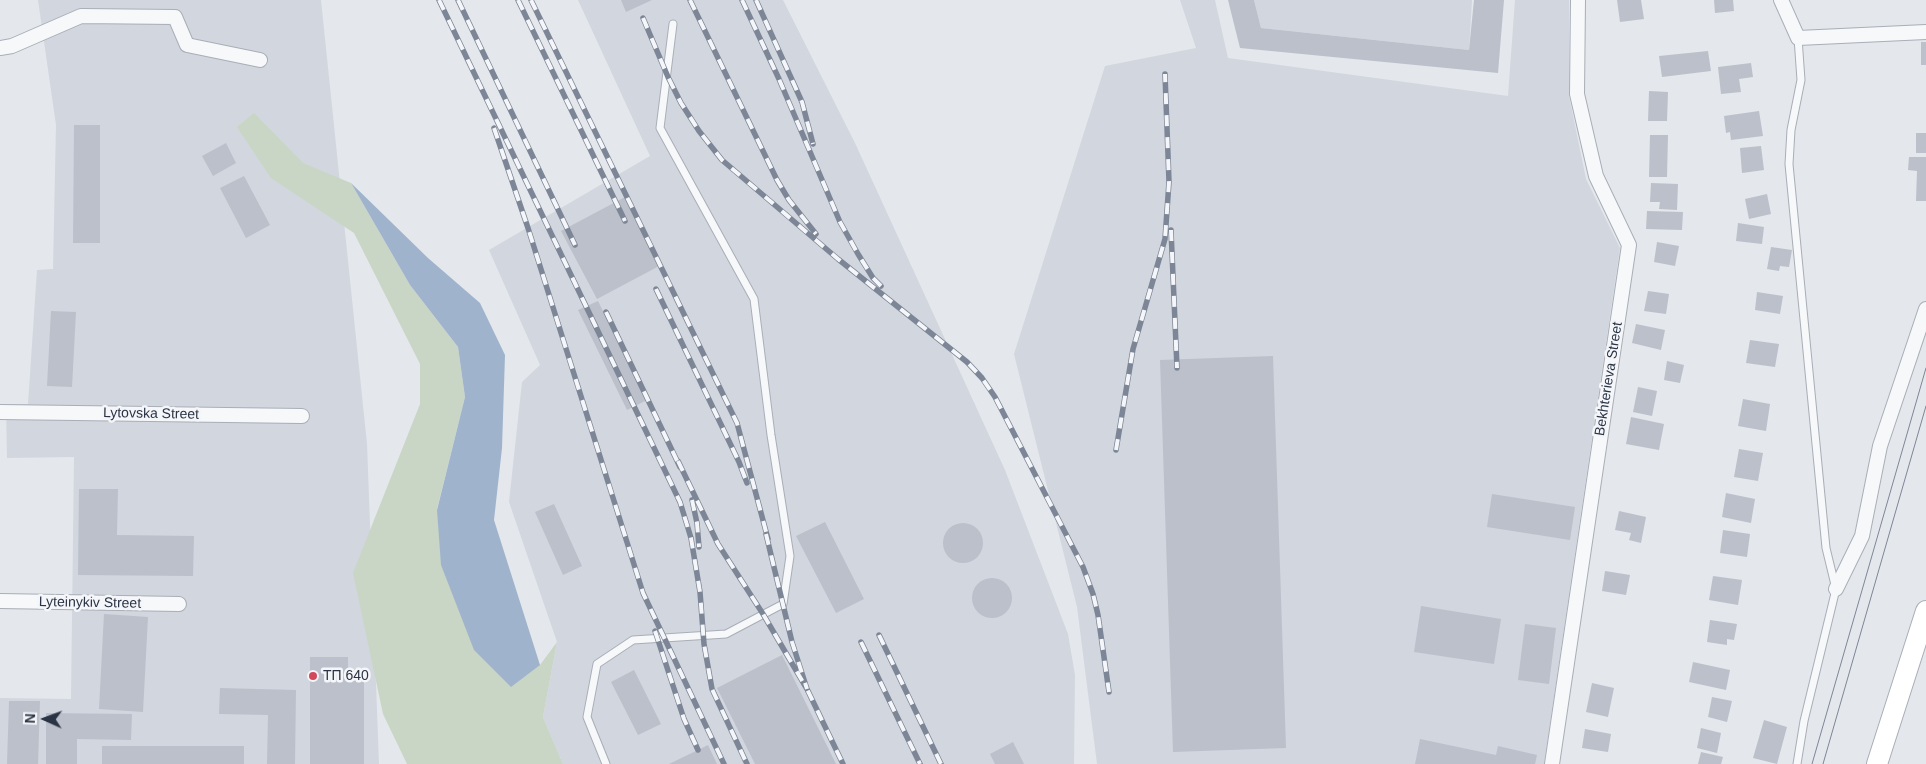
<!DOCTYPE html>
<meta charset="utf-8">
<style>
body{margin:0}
#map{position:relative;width:1926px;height:764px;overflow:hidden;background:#e4e7ec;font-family:Arial,sans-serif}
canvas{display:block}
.north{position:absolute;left:20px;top:694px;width:50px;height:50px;-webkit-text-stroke:4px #f4f6f9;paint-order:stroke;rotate:272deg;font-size:14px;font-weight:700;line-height:20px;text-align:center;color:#2b3445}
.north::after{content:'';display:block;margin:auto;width:18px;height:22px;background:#2b3445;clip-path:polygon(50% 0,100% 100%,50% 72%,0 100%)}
</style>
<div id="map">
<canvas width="1926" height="764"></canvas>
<div class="north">N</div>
</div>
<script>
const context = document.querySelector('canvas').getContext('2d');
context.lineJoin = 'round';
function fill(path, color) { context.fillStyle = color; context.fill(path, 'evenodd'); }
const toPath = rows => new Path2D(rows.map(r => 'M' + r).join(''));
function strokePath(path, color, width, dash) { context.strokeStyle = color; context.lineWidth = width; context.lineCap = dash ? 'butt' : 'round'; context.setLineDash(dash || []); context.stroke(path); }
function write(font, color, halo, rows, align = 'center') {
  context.font = font + ' Arial,sans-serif'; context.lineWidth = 5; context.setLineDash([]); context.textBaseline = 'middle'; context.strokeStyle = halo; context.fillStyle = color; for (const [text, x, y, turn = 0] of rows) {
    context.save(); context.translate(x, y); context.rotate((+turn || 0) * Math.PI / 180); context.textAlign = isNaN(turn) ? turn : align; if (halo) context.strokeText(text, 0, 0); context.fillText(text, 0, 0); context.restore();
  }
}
fill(toPath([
 [38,0,321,0,367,444,379,764,0,764,0,698,71,699,74,457,7,458,6,404,28,404,37,270,53,269,56,125],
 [578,0,783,0,855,143,1005,470,1068,634,1075,675,1074,764,563,764,543,717,557,642,509,502,522,382,540,365,489,250,650,156],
 [1180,0,1215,0,1228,58,1508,96,1515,0,1569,0,1569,96,1586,179,1620,248,1544,764,1097,764,1077,607,1014,354,1105,66,1196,48],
 [1254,0,1472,0,1469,50,1261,28]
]), '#d2d6de');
fill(toPath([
 [254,113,303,163,351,183,410,285,458,347,465,397,437,509,540,665,557,642,543,717,563,764,407,764,383,714,353,573,420,404,420,364,354,233,271,178,237,127]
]), '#c9d6c5');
fill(toPath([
 [351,183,428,258,480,303,505,355,502,448,494,520,540,665,511,687,474,650,441,565,437,510,465,397,458,347,410,285]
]), '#9fb4cc');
fill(toPath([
 [621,0,652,0,626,12],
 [1228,0,1254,0,1261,28,1469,50,1474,0,1504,0,1498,73,1240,48],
 [1617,0,1641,0,1644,19,1620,22],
 [1714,0,1733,0,1734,11,1715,13],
 [1921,42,1926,42,1926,65,1921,65],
 [1708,51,1711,71,1662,77,1659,56],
 [1751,63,1753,77,1739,79,1741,92,1721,94,1718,67],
 [1649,91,1668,92,1667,121,1648,121],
 [1759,111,1763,136,1731,140,1730,132,1726,133,1724,116],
 [74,125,100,125,100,243,73,243],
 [1916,133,1926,133,1926,153,1916,153],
 [1650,135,1668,135,1667,177,1649,177],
 [226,143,236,163,213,176,202,156],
 [1761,146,1764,170,1742,173,1740,148],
 [1909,157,1926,157,1926,201,1916,201,1917,171,1908,170],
 [244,176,270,225,246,238,220,188],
 [1651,183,1678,184,1677,210,1659,209,1660,202,1650,202],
 [1767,194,1771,214,1749,219,1745,199],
 [625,197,661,265,597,299,561,231],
 [1647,211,1683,212,1682,230,1646,229],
 [1738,223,1764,227,1762,244,1736,241],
 [1657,242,1679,246,1675,266,1654,262],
 [1771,247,1792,250,1789,267,1780,266,1779,271,1767,269],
 [1648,291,1669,294,1666,314,1644,311],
 [1757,292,1783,296,1780,314,1755,310],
 [598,301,647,400,627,410,578,310],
 [51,311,76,312,72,387,47,386],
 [1636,324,1665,330,1661,350,1632,343],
 [1750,340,1779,344,1775,367,1746,363],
 [1273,356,1286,748,1173,752,1160,360],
 [1667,361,1684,365,1680,383,1664,380],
 [1638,387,1657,391,1652,416,1633,412],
 [1743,399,1770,404,1766,431,1738,426],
 [1631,417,1664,424,1659,450,1626,444],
 [1739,449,1763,453,1758,481,1734,477],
 [79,489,118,489,117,535,194,536,193,576,78,575],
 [1726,493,1755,499,1751,523,1722,517],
 [1492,494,1575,507,1570,540,1487,527],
 [554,504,582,566,563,575,535,512],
 [1619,511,1646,517,1641,543,1629,540,1631,533,1615,530],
 [825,522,864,599,836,613,796,536],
 '943 543a20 20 0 1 1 40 0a20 20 0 1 1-40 0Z',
 [1723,530,1750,534,1747,557,1720,553],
 [1605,571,1630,575,1626,595,1602,591],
 [1713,576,1742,580,1738,605,1709,600],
 '972 598a20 20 0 1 1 40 0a20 20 0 1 1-40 0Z',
 [1421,606,1501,619,1494,664,1414,652],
 [104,614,148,617,143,712,99,709],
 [1710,620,1737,624,1734,640,1727,639,1727,645,1707,642],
 [1525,624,1556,628,1549,684,1518,680],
 [782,655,836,764,755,764,717,688],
 [310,657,348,657,348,679,364,679,364,764,310,764],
 [1693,662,1730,670,1726,690,1689,682],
 [634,670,661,724,638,735,611,682],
 [1592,683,1614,688,1608,717,1586,712],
 [220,688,296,690,295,764,267,764,268,715,219,714],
 [1712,697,1732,701,1727,722,1708,717],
 [9,701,40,701,38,764,7,764],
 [46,713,132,714,131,740,77,739,77,764,46,764],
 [1764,720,1787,727,1777,764,1753,758],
 [1701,728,1721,733,1717,753,1697,748],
 [1585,729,1611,734,1608,752,1582,748],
 [1420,739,1496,755,1498,746,1537,755,1535,764,1415,764],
 [1013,742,1024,764,995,764,990,754],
 [708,745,717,764,669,764,698,750],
 [102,746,244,746,244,764,102,764],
 [1701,752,1723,757,1721,764,1698,764]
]), '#bbc0ca');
const lane = toPath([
 [606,764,587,717,597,664,633,640,726,634,783,604,790,556,771,435,754,299,660,128,673,24],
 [1797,764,1804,721,1836,589,1826,548,1789,164,1791,130,1801,80,1798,38]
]);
const street = toPath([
 [1781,0,1798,38,1926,32],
 [0,48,12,46,81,16,175,17,187,45,260,60],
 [0,412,302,416],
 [1836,589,1862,536,1880,446,1926,309],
 [0,601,179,604],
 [1552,764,1629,245,1596,176,1577,94,1578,0]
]);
const secondary = toPath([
 [1877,764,1926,611]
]);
strokePath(lane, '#a9aeb7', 9);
strokePath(street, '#a9aeb7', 16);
strokePath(secondary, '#a9aeb7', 22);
strokePath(lane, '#f7f8fa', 7);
strokePath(street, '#f7f8fa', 14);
strokePath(secondary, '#fff', 20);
strokePath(toPath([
 [1812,764,1926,368],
 [1823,764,1926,406]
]), '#7d8696', 1);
const rail = toPath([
 [439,0,680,502,691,538,700,592,704,644,712,689,747,764],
 [458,0,575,245],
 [518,0,625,221],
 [531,0,737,423,768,539],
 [690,0,777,180,789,200,816,234],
 [742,0,779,79,840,222,858,254,873,278,881,286],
 [756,0,802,102,813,144],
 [643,18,668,77,681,103,699,131,722,160,838,259,967,362,982,378,995,397,1083,567,1093,594,1098,615,1109,692],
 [494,128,528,228,643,593,724,764],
 [1171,230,1177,368],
 [656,289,739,462,747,483],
 [606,312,680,467],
 [1116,450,1133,349,1165,239,1169,182,1165,74],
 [678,461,718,544,763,614,807,689,843,764],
 [692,500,697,523,699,547],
 [766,534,792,642,807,689],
 [655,631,684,719,698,750],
 [879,635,941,764],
 [861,642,920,764]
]);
strokePath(rail, '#7d8696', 5.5);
strokePath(rail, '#f4f6f9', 4, [11]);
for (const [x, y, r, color] of [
 [313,676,5,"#d1495b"]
]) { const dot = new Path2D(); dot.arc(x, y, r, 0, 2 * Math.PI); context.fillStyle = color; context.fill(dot); strokePath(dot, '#f4f6f9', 2); }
write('14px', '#2b3445', '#f4f6f9', [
 ["Bekhterieva Street",1609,379,-81],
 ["Lytovska Street",151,414,1],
 ["Lyteinykiv Street",90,603,1]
]);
write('14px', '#2b3445', '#f4f6f9', [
 ["ТП 640",323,676]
], 'left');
</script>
